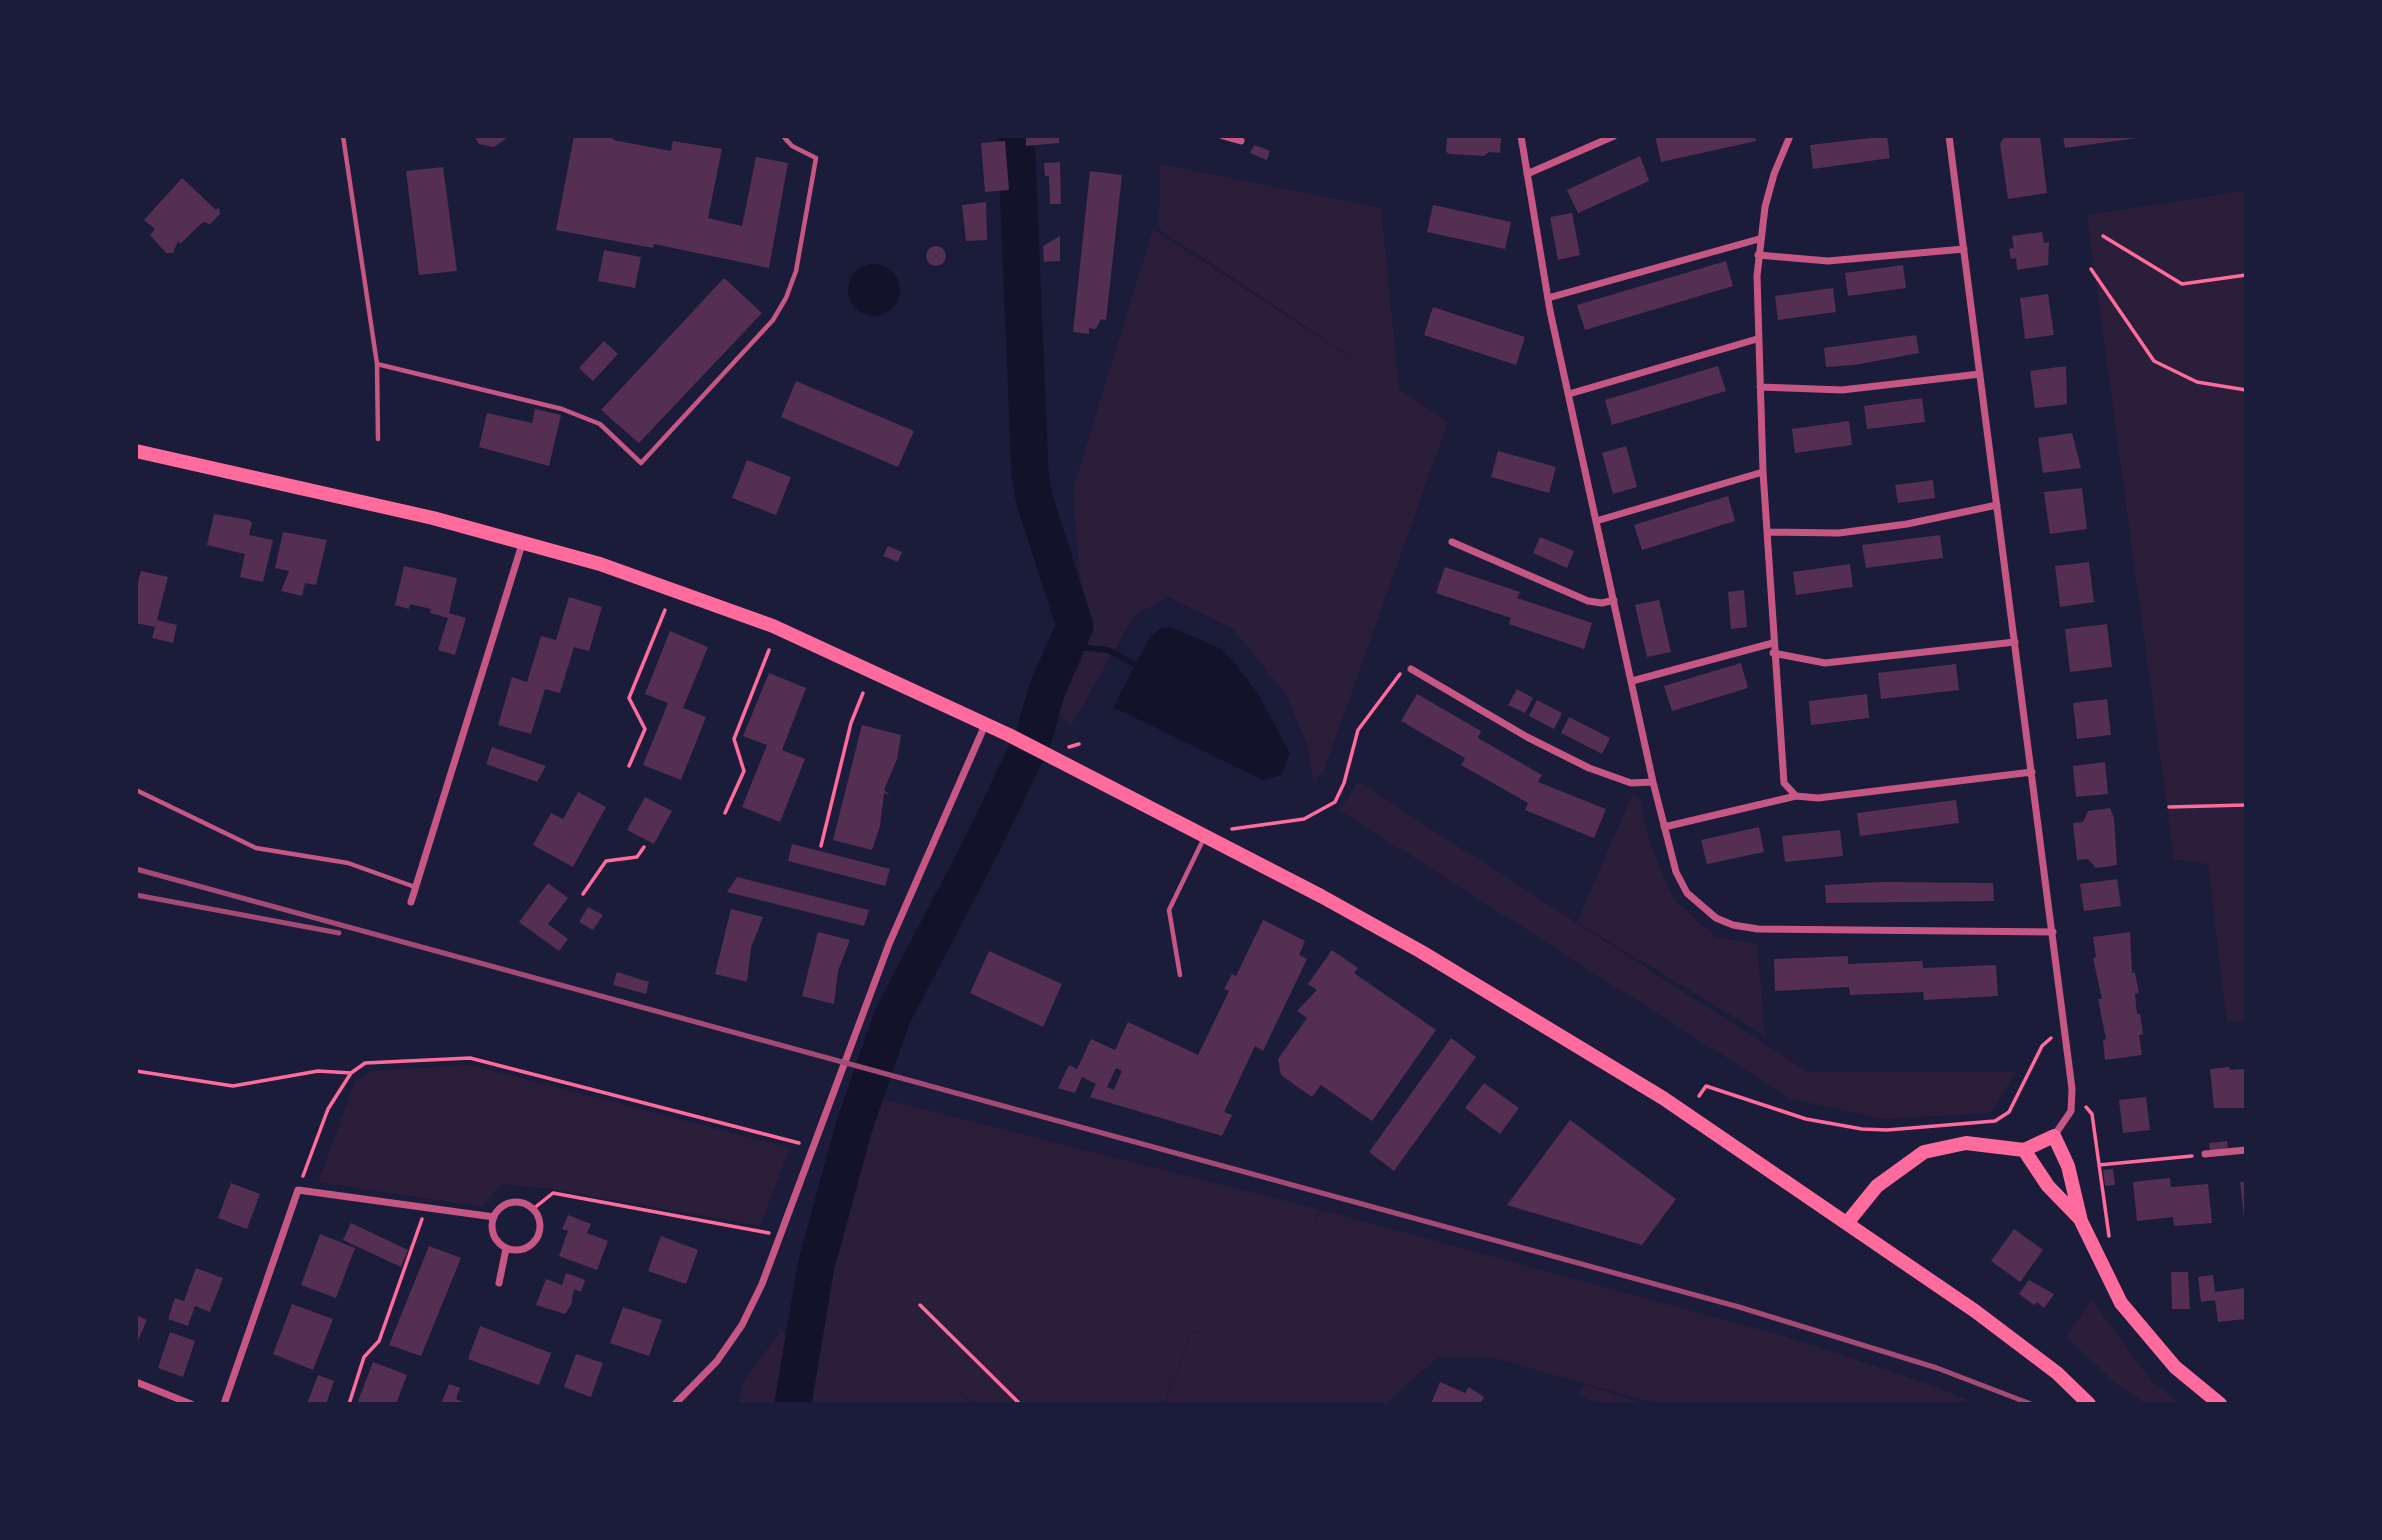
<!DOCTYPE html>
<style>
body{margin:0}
#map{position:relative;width:2382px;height:1540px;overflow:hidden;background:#1b1b3a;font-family:Inter,sans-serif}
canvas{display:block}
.frame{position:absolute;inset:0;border:138px solid #1b1b3a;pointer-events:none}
</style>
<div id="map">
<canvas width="2382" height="1540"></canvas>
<div class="frame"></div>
</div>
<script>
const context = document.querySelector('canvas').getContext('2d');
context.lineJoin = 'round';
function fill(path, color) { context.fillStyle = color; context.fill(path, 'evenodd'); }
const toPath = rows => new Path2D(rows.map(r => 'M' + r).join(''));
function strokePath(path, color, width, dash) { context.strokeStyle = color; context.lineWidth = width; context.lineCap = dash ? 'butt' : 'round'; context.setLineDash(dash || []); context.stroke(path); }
fill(toPath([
 [1160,164,1381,208,1399,389,1448,422,1323,773,1313,782,1308,747,1286,694,1233,629,1168,597,1134,616,1072,724,1057,714,1083,625,1073,489,1153,229,1395,386,1159,229],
 [2245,191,2245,1021,2227,1022,2208,864,2174,859,2087,215],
 [1358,782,1808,1072,2016,1072,1990,1113,1884,1119,1791,1099,1340,810],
 [1632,795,1639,796,1651,847,1673,898,1715,937,1757,944,1765,1036,1577,922],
 [470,1065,790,1148,760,1226,552,1189,501,1184,482,1207,318,1182,355,1082,371,1071],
 [871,1096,1321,1210,1302,1249,1322,1210,1780,1335,1934,1386,1974,1403,1655,1403,1494,1358,1438,1357,1386,1403,1165,1403,1192,1332,1201,1333,1192,1331,1164,1403,974,1403,955,1388,972,1403,738,1404,742,1384,782,1329,807,1372,829,1252],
 [2092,1300,2152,1382,2179,1403,2144,1403,2115,1383,2066,1336],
 [1584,1385,1643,1403,1596,1403,1579,1393]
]), '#2a1e3b');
fill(toPath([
 '848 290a26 26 0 1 1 52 0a26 26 0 1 1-52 0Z',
 [1171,627,1219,648,1231,658,1258,694,1290,753,1282,775,1263,780,1113,707,1150,637,1160,629]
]), '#12122b');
strokePath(toPath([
 [1066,646,1108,650,1134,664]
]), '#12122b', 6);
strokePath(toPath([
 [793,1404,816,1266,854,1127,892,1017,984,841,1034,736,1047,690,1075,626,1034,498,1030,473,1016,136]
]), '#12122b', 37);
fill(toPath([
 [474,136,510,136,494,147,479,144],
 [574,136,613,136,613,140,671,151,673,141,722,149,708,218,742,226,756,157,788,163,769,268,654,244,653,248,556,230],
 [1026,136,1059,136,1059,143,1026,146],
 [1447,136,1501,136,1500,153,1489,152,1484,156,1450,154,1446,152],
 [1655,136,1755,136,1756,141,1661,162],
 [1887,136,1890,158,1813,169,1810,145],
 [2005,136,2040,136,2047,193,2008,199,2000,144],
 [2063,136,2137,136,2137,138,2065,148],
 [1005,141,1009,190,985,192,981,143],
 [1254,145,1270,151,1267,160,1250,153],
 [1640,156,1649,181,1578,213,1567,190],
 [1060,162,1061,204,1050,204,1049,176,1045,176,1044,163],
 [443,167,457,271,419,275,406,171],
 [1090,171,1122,175,1106,320,1101,319,1096,329,1089,328,1089,334,1073,332],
 [182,178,216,210,219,207,220,214,210,224,203,222,180,244,178,241,173,253,166,253,150,235,155,229,144,220],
 [986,202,987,240,966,241,962,205],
 [1433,205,1511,222,1505,249,1427,232],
 [1572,213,1580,255,1558,260,1550,217],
 [2042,232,2044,243,2049,242,2048,265,2017,270,2016,258,2011,259,2009,249,2014,248,2012,236],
 [1060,236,1060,261,1044,262,1043,246],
 '926 256a10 10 0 1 1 20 0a10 10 0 1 1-20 0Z',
 [604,250,641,257,635,288,598,281],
 [1726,261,1733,286,1585,330,1577,305],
 [1903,265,1906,288,1848,296,1845,273],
 [724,278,762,313,639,443,601,410],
 [1833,288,1836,312,1778,320,1775,296],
 [2048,294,2054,335,2025,339,2020,298],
 [1433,307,1525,337,1516,365,1424,335],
 [1916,335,1919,353,1854,365,1826,367,1824,348],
 [604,341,618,354,593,381,579,368],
 [1718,366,1726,391,1612,425,1605,400],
 [2066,366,2067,404,2035,408,2030,371],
 [796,381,914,431,898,467,781,417],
 [1922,398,1925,422,1867,429,1864,406],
 [535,409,561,415,549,466,479,447,487,413,532,423],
 [1849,421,1852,445,1795,453,1792,429],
 [2072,433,2081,468,2043,473,2038,438],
 [1626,446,1637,487,1613,494,1602,453],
 [1498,451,1556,467,1549,493,1491,477],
 [747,460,791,477,776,515,732,498],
 [1933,480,1935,498,1898,503,1895,485],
 [2082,488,2087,529,2050,534,2044,492],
 [1728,496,1735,521,1642,550,1634,525],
 [214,514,249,520,252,523,249,535,273,540,263,582,240,577,245,554,207,545],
 [283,532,327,540,316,585,305,583,302,596,281,591,289,571,275,568],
 [1940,535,1943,558,1866,568,1862,545],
 [1540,537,1574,551,1567,568,1533,553],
 [888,546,902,552,898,562,883,556],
 [2089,562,2094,602,2060,607,2055,566],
 [1850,564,1853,587,1796,595,1793,572],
 [404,566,457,578,449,613,466,618,455,655,438,650,448,618,430,613,431,609,410,604,409,609,395,605],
 [1445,567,1520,592,1517,598,1592,623,1584,649,1509,624,1511,618,1436,593],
 [141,571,168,577,157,620,177,625,173,643,152,638,155,627,136,623,136,589],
 [1744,590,1747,627,1731,629,1728,592],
 [569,597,602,607,589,651,574,647,560,693,545,689,531,734,498,725,512,677,527,682,541,636,556,640],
 [1659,600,1671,652,1647,657,1635,605],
 [2107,624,2112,667,2070,672,2065,629],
 [670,631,708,647,683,708,706,717,681,780,643,765,668,703,645,694],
 [1741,663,1748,688,1672,711,1664,686],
 [1956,664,1959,690,1881,699,1878,673],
 [769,673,806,688,782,750,805,759,780,822,742,807,767,745,743,736],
 [1517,689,1533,698,1525,713,1508,705],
 [1417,694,1481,731,1478,738,1542,775,1538,782,1606,809,1594,838,1525,810,1528,803,1461,765,1465,758,1401,721],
 [1867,694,1869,718,1811,725,1809,701],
 [2107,699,2111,735,2077,739,2073,703],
 [1537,700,1562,713,1554,729,1529,716],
 [1569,717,1610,738,1602,754,1561,733],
 [862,725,901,735,897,759,884,790,890,795,884,793,880,826,872,850,833,840],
 [492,747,546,766,537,782,486,764],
 [2105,762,2108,794,2076,797,2073,766],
 [578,792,606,807,573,867,533,845,551,813,563,819],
 [645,797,672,811,654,844,627,830],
 [1956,800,1959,823,1860,836,1857,813],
 [2110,808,2114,818,2117,865,2096,868,2088,859,2077,860,2073,823,2083,822,2088,811],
 [1759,827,1764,852,1707,864,1701,840],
 [1840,830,1843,856,1785,862,1782,836],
 [792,844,890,869,885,886,788,861],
 [737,877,869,910,864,926,727,892],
 [2117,879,2121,906,2084,911,2080,884],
 [1881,882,1993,883,1994,901,1826,903,1825,885],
 [548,883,568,898,548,924,568,939,559,951,519,922],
 [588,907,603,915,593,930,579,922],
 [731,909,763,917,751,948,747,982,715,974],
 [1263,920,1305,941,1299,955,1307,959,1263,1051,1255,1046,1224,1112,1232,1115,1222,1136,1090,1097,1096,1084,1082,1077,1075,1093,1058,1088,1069,1065,1077,1069,1091,1039,1115,1050,1128,1022,1198,1055,1229,991,1224,989,1232,974,1236,976],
 [1116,1068,1122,1071,1114,1090,1107,1087],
 [818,932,850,940,838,971,834,1004,802,996],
 [2130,932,2132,973,2135,973,2139,993,2135,994,2137,1014,2140,1014,2143,1034,2139,1035,2142,1055,2105,1060,2103,1040,2106,1039,2098,999,2102,999,2093,958,2096,957,2093,937],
 [1332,950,1358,968,1354,973,1436,1030,1372,1121,1321,1085,1312,1097,1281,1075,1278,1059,1307,1018,1297,1011,1317,990,1308,984],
 [989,951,1062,984,1043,1027,970,993],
 [1848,956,1848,964,1922,961,1923,968,1996,965,1998,996,1924,1000,1923,992,1850,995,1849,987,1775,991,1774,959],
 [617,972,649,982,646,994,613,985],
 [1451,1038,1476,1057,1394,1171,1369,1152],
 [2229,1067,2230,1070,2245,1069,2245,1108,2214,1108,2210,1069],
 [1484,1083,1519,1108,1500,1134,1465,1108],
 [2146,1097,2150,1130,2123,1133,2119,1100],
 [1570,1120,1676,1199,1642,1245,1507,1205],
 [2227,1141,2228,1150,2210,1152,2209,1143],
 [2113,1169,2115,1185,2105,1186,2103,1170],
 [2170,1178,2171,1187,2208,1184,2212,1223,2174,1226,2173,1217,2137,1221,2133,1182],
 [2240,1182,2245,1182,2245,1217,2244,1217],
 [231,1183,260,1194,247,1229,218,1218],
 [568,1215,591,1224,587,1233,608,1241,597,1270,559,1256,568,1231,562,1229],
 [351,1223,408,1250,401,1267,343,1240],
 [2014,1229,2043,1250,2020,1282,1991,1261],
 [320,1234,355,1248,336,1298,301,1285],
 [661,1236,698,1250,686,1284,648,1271],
 [429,1246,461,1258,421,1356,389,1345],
 [196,1268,223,1278,210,1312,195,1306,188,1326,168,1319,175,1298,184,1301],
 [2171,1272,2188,1272,2190,1309,2172,1309],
 [566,1273,585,1280,581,1292,574,1289,571,1305,565,1314,536,1305,546,1279,562,1285],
 [2213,1275,2215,1292,2245,1288,2245,1319,2218,1322,2215,1300,2201,1302,2198,1277],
 [2029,1280,2054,1294,2044,1308,2037,1302,2034,1305,2019,1294],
 [292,1304,333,1319,313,1370,273,1354],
 [623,1307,662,1320,649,1356,610,1343],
 [136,1315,147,1320,136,1345],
 [480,1326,551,1353,539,1385,468,1359],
 [170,1332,195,1341,183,1377,158,1368],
 [576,1354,603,1363,591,1397,564,1387],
 [373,1362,407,1375,396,1404,357,1404],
 [318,1375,334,1381,326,1404,307,1404],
 [1440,1382,1465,1393,1469,1387,1484,1397,1480,1404,1431,1404],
 [449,1384,460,1388,456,1399,468,1404,441,1404]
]), '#542f53');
strokePath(toPath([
 [2103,236,2182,284,2246,275],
 [2091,269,2154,361,2197,382,2246,390],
 [1069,747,1079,744],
 [629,766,645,729,629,698,665,610],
 [2169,807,2246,805],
 [725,813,744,771,734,739,769,650],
 [1232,829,1304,819,1335,802,1344,783,1358,730,1400,674],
 [821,846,851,723,863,693],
 [583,894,606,861,637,857,644,847],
 [136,1071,233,1086,318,1071,351,1073],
 [1699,1096,1706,1086,1806,1119,1862,1129,1887,1130,1995,1121,2009,1112,2042,1046,2051,1038],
 [2086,1107,2092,1114,2109,1236],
 [2099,1165,2192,1156],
 [303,1176,328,1109,351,1073,365,1063,470,1058,799,1143],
 [533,1209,553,1193,769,1233],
 [920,1305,1020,1404],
 [349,1404,364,1357,379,1341,422,1219]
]), '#ff6b9d', 3.5);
strokePath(toPath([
 [343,136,377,364,378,439],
 [377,364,562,409,600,424,641,463,773,320,786,298,796,271,816,158,792,146,783,136],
 [136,790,256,848,348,863,415,887],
 [1180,975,1169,910,1204,838]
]), '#c65784', 4.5);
strokePath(toPath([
 [1223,136,1241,141],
 [1521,136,1550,311,1653,782,1676,872,1687,893,1716,918,1733,925,1758,929,2053,932],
 [1790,136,1774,174,1765,207,1757,276,1763,472,1784,783,1796,796,1818,798,2032,772],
 [1949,136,2072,1089,2071,1111,2054,1136],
 [1527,174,1614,136],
 [1758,255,1828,261,1964,249],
 [1548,298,1759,239],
 [1760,387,1842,390,1980,374],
 [1569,394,1757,339],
 [1596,521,1763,472],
 [1768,532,1839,533,1907,524,1997,505],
 [1452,542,1588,601,1602,603,1614,600],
 [1773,653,1825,663,2015,642],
 [1411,669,1527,737,1589,768,1631,783,1653,782],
 [1632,681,1773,643],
 [1664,827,1796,796],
 [411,902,523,541],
 [2205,1154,2246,1150],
 '492 1226a24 24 0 1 1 48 0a24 24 0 1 1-48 0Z',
 [499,1283,506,1249],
 [136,1382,191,1404],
 [224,1404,298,1190,494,1217],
 [675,1404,717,1361,742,1325,762,1284,889,944,985,725]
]), '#c65784', 7);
strokePath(toPath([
 [136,451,433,518,600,564,773,626,1009,735,1321,896,1420,951,1663,1098,1975,1311,2057,1373,2089,1404],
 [2024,1150,2048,1186,2080,1219],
 [1847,1223,1877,1186,1924,1152,1966,1143,2024,1150,2054,1136,2068,1166,2081,1221,2121,1303,2175,1367,2220,1404]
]), '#ff6b9d', 14);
strokePath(toPath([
 [136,869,1739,1307,1937,1368,2031,1404],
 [136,895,339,933]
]), '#a44b75', 5);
</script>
